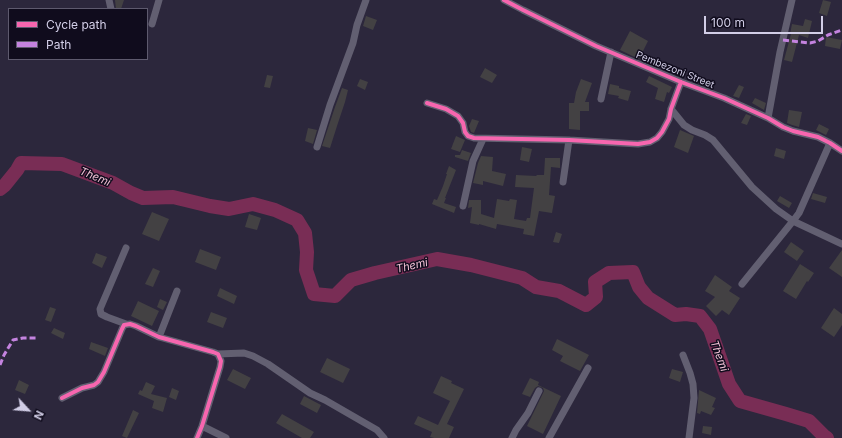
<!DOCTYPE html>
<style>
body{margin:0}
#map{position:relative;width:842px;height:438px;overflow:hidden;background:#2c273c;font-family:Inter,sans-serif}
canvas{display:block}
.legend{position:absolute;left:8px;top:8px;width:140px;height:52px;box-sizing:border-box;background:#100c1d;border:1px solid #5e5a6e;margin:0;padding:5px 7px;list-style:none;font-size:12px;color:#d2cee7}
.legend li{display:flex;align-items:center;gap:8px;height:20px}
.legend b{width:20px;border:1px solid #5e5a6e}
.north{position:absolute;left:8px;top:390px;width:40px;height:40px;-webkit-text-stroke:3px #100c1d;paint-order:stroke;rotate:116deg;font-size:11px;font-weight:700;line-height:16px;text-align:center;color:#d2cee7}
.north::after{content:'';display:block;margin:auto;width:14px;height:18px;background:#d2cee7;clip-path:polygon(50% 0,100% 100%,50% 72%,0 100%)}
.scale{position:absolute;left:704px;top:16px;width:119px;height:18px;box-sizing:border-box;border:2px solid #d2cee7;border-top:0;padding-left:5px;font-size:12px;line-height:14px;white-space:nowrap;color:#d2cee7;-webkit-text-stroke:3px #100c1d;paint-order:stroke}
</style>
<div id="map">
<canvas width="842" height="438"></canvas>
<ul class="legend">
<li><b style="height:5px;background:#f766af"></b>Cycle path</li>
<li><b style="height:5px;background:#c483df"></b>Path</li>
</ul>
<div class="north">N</div>
<div class="scale">100 m</div>
</div>
<script>
const context = document.querySelector('canvas').getContext('2d');
context.lineJoin = 'round';
const toPath = rows => new Path2D(rows.map(r => 'M' + r).join(''));
function strokePath(path, color, width, dash) { context.strokeStyle = color; context.lineWidth = width; context.lineCap = dash ? 'butt' : 'round'; context.setLineDash(dash || []); context.stroke(path); }
function fill(path, color) { context.fillStyle = color; context.fill(path, 'evenodd'); }
function write(font, color, halo, rows, align = 'center') {
  context.font = font + ' Inter,sans-serif'; context.lineWidth = 3; context.setLineDash([]); context.textBaseline = 'middle'; context.strokeStyle = halo; context.fillStyle = color; for (const [text, x, y, turn = 0] of rows) {
    context.save(); context.translate(x, y); context.rotate((+turn || 0) * Math.PI / 180); context.textAlign = isNaN(turn) ? turn : align; if (halo) context.strokeText(text, 0, 0); context.fillText(text, 0, 0); context.restore();
  }
}
strokePath(toPath([
 [0,189,5,185,17,170,21,163,62,164,113,183,131,193,143,198,173,197,210,206,229,209,253,204,275,210,297,220,305,233,307,252,306,270,314,294,335,296,351,280,375,273,437,259,471,265,522,278,536,287,559,291,586,305,596,297,595,282,609,273,633,272,639,287,648,298,675,315,686,314,700,316,710,329,729,384,740,401,786,414,809,421,824,436,827,438]
]), '#792d55', 14);
fill(toPath([
 [115,0,124,0,121,9,116,9],
 [823,0,831,2,827,16,819,13],
 [366,16,377,20,373,30,363,26],
 [805,19,812,21,808,38,799,35,792,62,784,60,791,34,790,34,792,24,803,26],
 [630,31,648,41,639,59,620,50],
 [826,37,842,40,840,49,825,46],
 [485,68,497,75,492,83,480,77],
 [267,75,273,76,270,88,264,87],
 [649,76,672,87,669,93,667,92,664,102,655,99,658,88,646,82],
 [360,79,368,82,365,90,357,86],
 [581,79,592,83,585,102,589,102,589,111,580,111,580,130,569,129,569,103,574,103,576,92],
 [610,84,619,86,619,88,631,91,628,101,618,98,619,96,608,94],
 [739,85,744,87,739,98,733,96],
 [342,88,348,90,345,102,337,126,330,148,322,146,335,107],
 [755,98,766,103,764,110,752,103],
 [789,110,802,112,799,127,792,125,787,123],
 [746,114,751,116,747,125,741,123],
 [472,119,479,121,474,133,471,132,469,126],
 [819,124,829,129,826,135,816,130],
 [308,128,317,130,313,144,305,141],
 [680,130,694,136,688,153,674,147],
 [456,136,465,140,460,152,451,149],
 [522,147,532,149,529,162,520,160],
 [776,148,786,151,784,159,774,156],
 [462,150,471,153,468,161,455,157,455,155,460,155],
 [481,156,493,157,492,171,506,174,503,186,483,181,483,185,473,183,478,163],
 [545,158,560,158,560,168,551,167,549,195,555,196,552,213,539,211,534,236,523,234,524,229,497,224,496,229,479,224,479,225,470,223,472,207,468,208,469,200,481,200,481,214,494,218,497,199,509,201,510,199,517,200,514,219,526,221,527,218,530,218,534,188,515,187,516,175,536,176,537,175,544,175],
 [449,166,456,170,445,198,446,198,444,203,456,207,454,213,432,204,434,199,437,200,443,186,447,174,446,174],
 [813,193,827,197,825,203,811,199],
 [780,196,792,203,789,208,777,201],
 [152,212,169,219,159,241,142,234],
 [249,214,261,218,257,230,245,227],
 [556,232,562,234,559,243,553,242],
 [791,242,804,251,797,261,784,252],
 [200,249,221,257,216,270,195,262],
 [842,250,842,277,829,268],
 [96,253,107,257,102,268,92,263],
 [800,264,814,273,808,282,807,281,796,299,783,291],
 [153,268,160,271,153,287,145,284],
 [715,275,732,287,729,291,740,298,729,315,722,310,716,316,706,306,715,297,705,291],
 [220,288,237,296,234,304,217,296],
 [160,299,167,302,163,310,157,307],
 [138,301,159,311,152,326,131,316],
 [50,307,56,309,51,322,45,320],
 [834,308,842,314,842,325,834,337,821,328],
 [211,312,227,318,223,328,207,322],
 [54,328,65,333,63,339,51,333],
 [557,339,589,355,580,371,560,361,563,356,552,350],
 [91,342,108,348,105,356,89,349],
 [327,358,350,369,343,383,320,372],
 [233,369,251,378,245,389,227,380],
 [672,369,683,372,680,382,669,378],
 [441,376,452,381,451,383,464,389,447,424,454,427,449,438,434,438,430,437,432,432,414,424,418,416,438,425,450,401,433,393],
 [530,378,539,382,538,385,561,396,543,434,527,426,544,391,543,388,538,386,535,388,530,397,522,394],
 [19,380,29,385,25,394,15,390],
 [146,382,155,386,151,394,167,398,163,412,152,408,154,401,138,394,140,390,142,391],
 [172,388,179,391,176,400,169,397],
 [699,390,716,398,712,407,715,408,711,415,701,411,700,414,697,413],
 [304,396,321,405,317,413,300,404],
 [133,410,139,413,127,438,122,436],
 [282,414,314,432,310,438,302,438,276,423],
 [703,426,712,427,711,435,702,433]
]), '#434143');
strokePath(toPath([
 [109,0,111,9],
 [504,0,523,10,596,46,681,82,724,98,768,118,783,127,793,131,818,137,830,143,842,151],
 [152,24,159,0],
 [601,99,611,52],
 [427,103,446,109,458,116,463,123,465,132,468,136,474,138,569,140,638,144,650,142,657,138,662,132,669,119,671,109,681,82],
 [671,109,684,125,692,130,705,135,713,140,752,187,776,209,793,221,842,244],
 [768,118,780,52,792,0],
 [317,147,330,105,353,43,357,25,366,0],
 [563,182,569,140],
 [463,206,473,161,483,139],
 [126,248,100,309,101,314,107,317,126,324],
 [742,284,793,221,799,213,830,143],
 [159,337,177,291],
 [218,354,244,353,253,356,268,364,310,393,325,400,377,430,384,438],
 [683,355,690,373,693,384,694,398,689,438],
 [62,398,82,388,94,385,98,382,104,372,122,329,124,325,130,324,136,326,159,337,213,352,218,354,221,361,220,367,202,426,197,438],
 [202,426,226,438],
 [512,438,516,430,528,413,539,391],
 [549,438,588,368]
]), '#625f71', 7);
strokePath(toPath([
 [783,40,810,43,818,41,828,35,842,30],
 [0,365,4,355,13,340,23,338,38,338]
]), '#c483df', 3, [6, 3]);
strokePath(toPath([
 [504,0,523,10,596,46,681,82,724,98,768,118,783,127,793,131,818,137,830,143,842,151],
 [427,103,446,109,458,116,463,123,465,132,468,136,474,138,569,140,638,144,650,142,657,138,662,132,669,119,671,109,681,82],
 [62,398,82,388,94,385,98,382,104,372,122,329,124,325,130,324,136,326,159,337,213,352,218,354,221,361,220,367,202,426,197,438]
]), '#f766af', 4);
write('10px', '#d2cee7', '#100c1d', [
 ["Pembezoni Street",675,70,22]
]);
write('italic 11px', '#f3c2d6', '#100c1d', [
 ["Themi",95,177,23],
 ["Themi",412,266,-13],
 ["Themi",719,356,70]
]);
</script>
